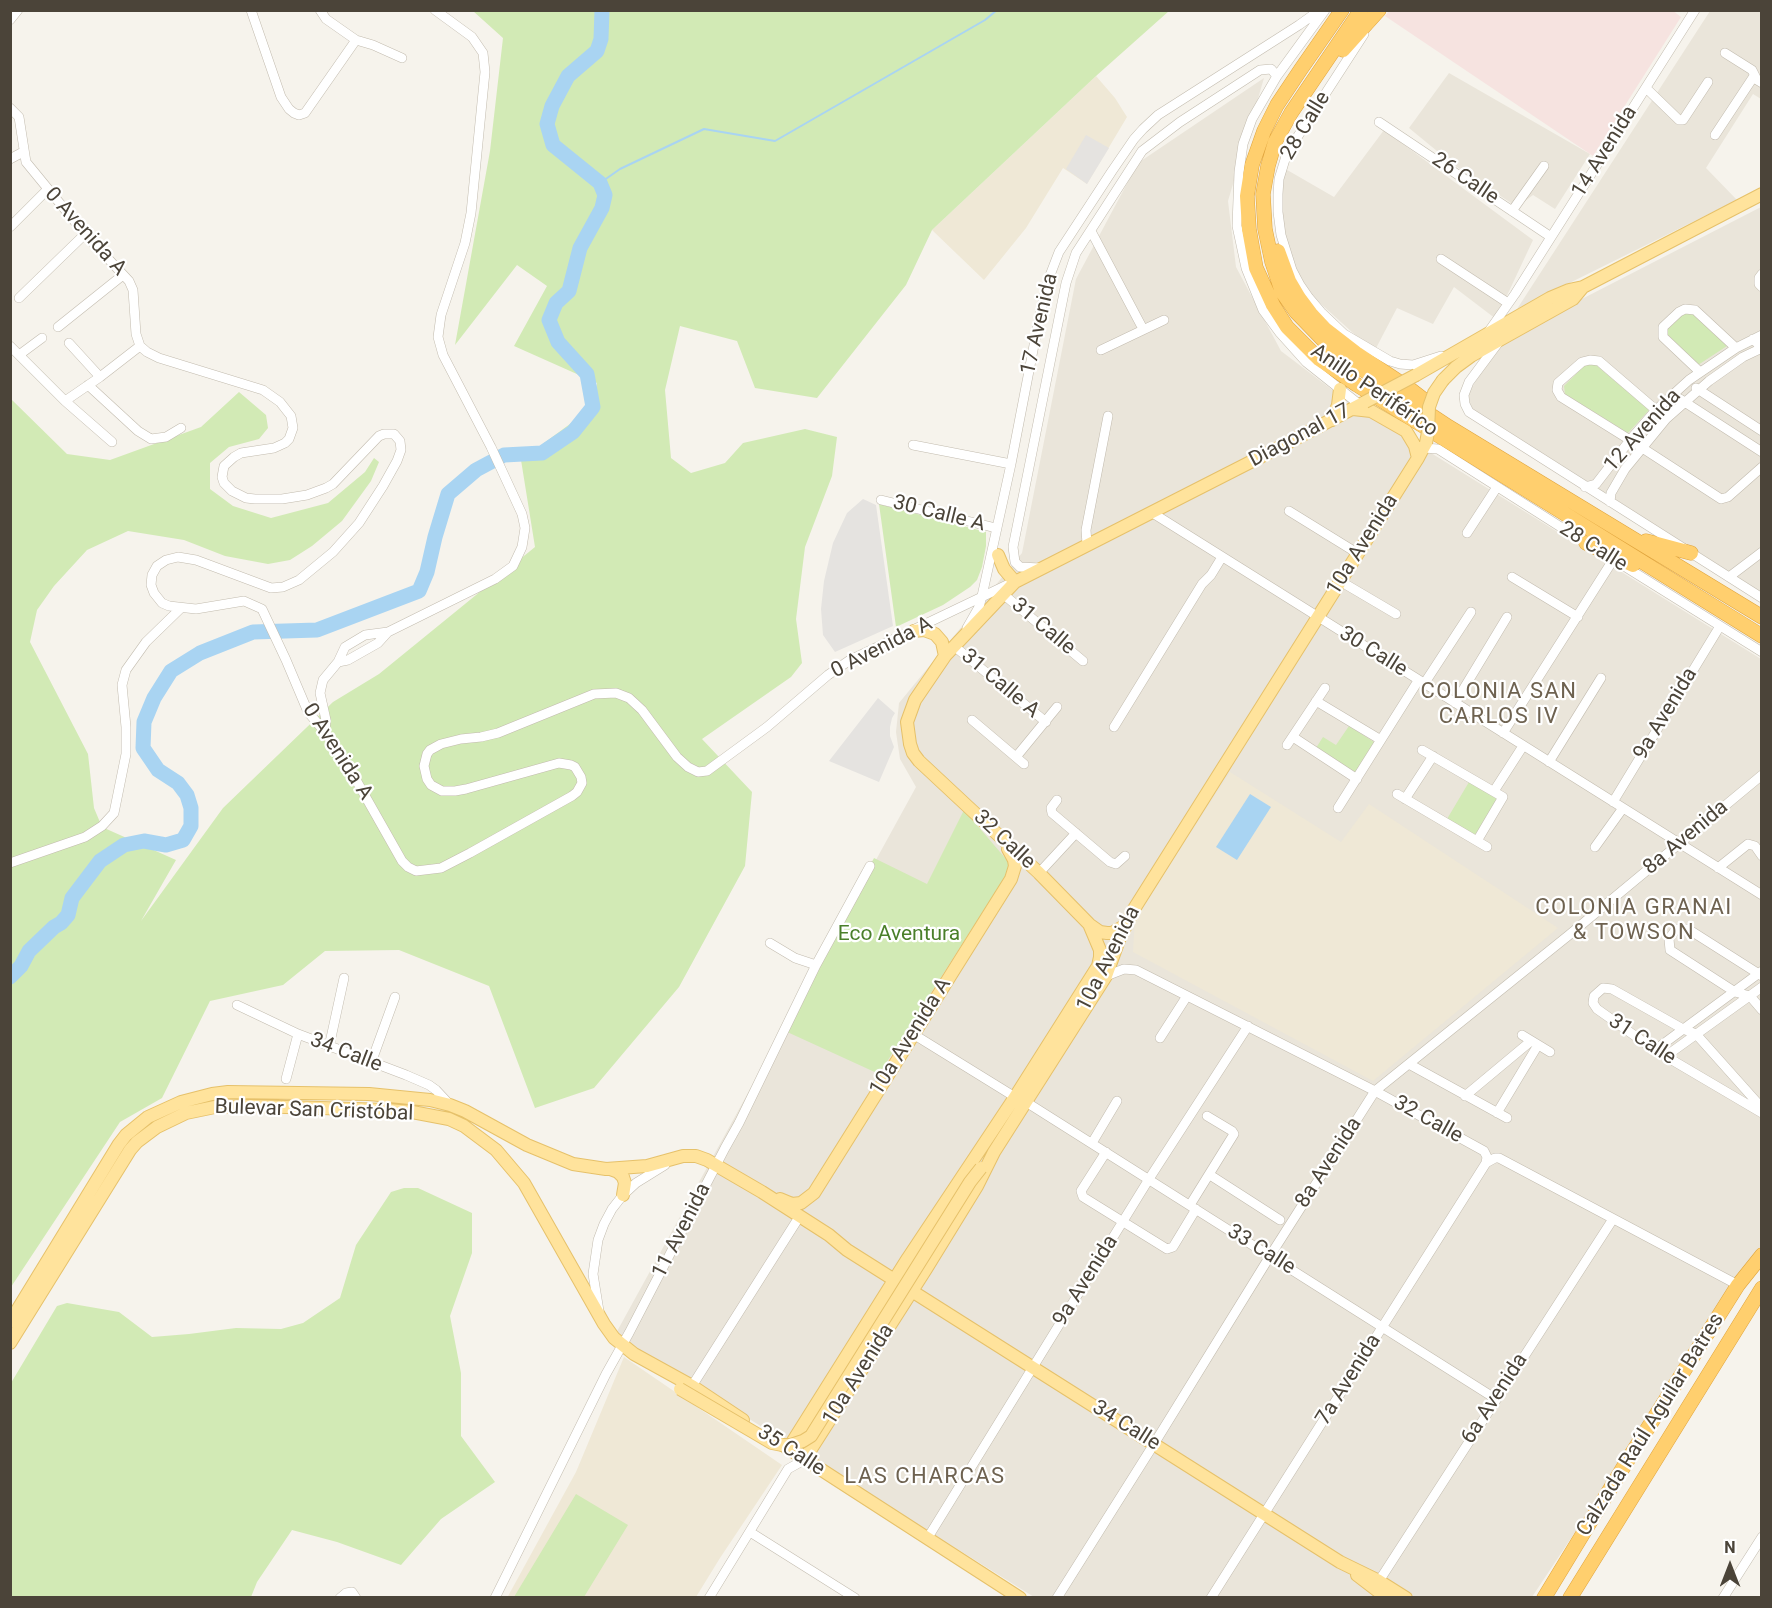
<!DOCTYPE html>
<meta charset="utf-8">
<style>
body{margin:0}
#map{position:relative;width:1772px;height:1608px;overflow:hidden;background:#f6f3ec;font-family:Roboto,sans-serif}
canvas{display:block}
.frame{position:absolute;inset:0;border:12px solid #4b4439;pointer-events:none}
.north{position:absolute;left:1700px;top:1536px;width:60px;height:60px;-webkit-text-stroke:4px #fff;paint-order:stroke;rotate:0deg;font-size:16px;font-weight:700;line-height:24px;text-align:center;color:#4b4439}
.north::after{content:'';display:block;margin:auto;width:21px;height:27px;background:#4b4439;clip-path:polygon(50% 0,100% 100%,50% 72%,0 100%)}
</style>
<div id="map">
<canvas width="1772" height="1608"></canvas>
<div class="frame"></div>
<div class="north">N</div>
</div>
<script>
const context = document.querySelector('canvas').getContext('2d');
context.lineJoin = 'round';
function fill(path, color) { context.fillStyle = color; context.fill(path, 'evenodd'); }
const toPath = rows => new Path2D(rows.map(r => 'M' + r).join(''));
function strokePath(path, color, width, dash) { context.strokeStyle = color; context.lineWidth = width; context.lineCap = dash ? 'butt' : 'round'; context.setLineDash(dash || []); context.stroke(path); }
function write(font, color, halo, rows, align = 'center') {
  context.font = font + ' Roboto,sans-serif'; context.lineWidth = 4.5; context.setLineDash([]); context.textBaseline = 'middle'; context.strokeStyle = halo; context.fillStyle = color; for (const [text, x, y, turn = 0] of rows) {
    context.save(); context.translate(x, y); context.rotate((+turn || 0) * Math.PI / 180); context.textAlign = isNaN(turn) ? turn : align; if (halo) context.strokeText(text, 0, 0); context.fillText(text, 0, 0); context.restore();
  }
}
fill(toPath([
 [1710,11,1761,11,1761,99,1753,94,1706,168,1737,200,1517,309],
 [1449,73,1590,154,1555,209,1533,195,1517,207,1454,165,1409,128],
 [1264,78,1228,201,1236,267,1281,351,1343,398,1761,659,1761,1252,1532,1597,1034,1597,615,1335,916,787,900,759,896,732,899,703,1022,553,1076,279,1138,163],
 [1384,130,1533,240,1496,319,1454,287,1433,324,1397,308,1374,352,1300,285,1278,212,1282,167,1334,197],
 [1761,207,1761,592,1472,408,1467,395,1502,340]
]), '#eae5da');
fill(toPath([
 [1096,76,1115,98,1127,117,1087,184,1063,168,1026,228,984,280,932,230],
 [1230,772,1341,842,1369,804,1558,928,1373,1081,1133,952,1135,918],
 [624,1357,782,1465,720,1558,696,1597,507,1598,576,1472]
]), '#efe8d6');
fill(toPath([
 [1389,11,1672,10,1681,17,1593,156,1385,16]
]), '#f6e3e0');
fill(toPath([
 [473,11,1169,11,1096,76,932,230,906,285,817,398,755,388,737,341,680,326,665,390,671,458,691,473,725,463,743,443,805,429,837,437,832,476,805,547,796,619,802,663,791,677,702,739,752,792,745,866,679,987,594,1088,535,1108,489,986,399,950,325,951,283,985,210,1001,162,1098,120,1122,11,1287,11,399,67,454,110,460,201,427,239,392,266,415,268,428,259,439,229,447,210,463,210,489,233,506,271,518,328,503,365,472,374,458,379,462,371,481,342,521,312,546,290,560,268,564,225,556,184,540,128,531,87,550,54,586,37,610,30,642,88,754,94,808,102,827,176,860,141,921,223,808,333,702,379,674,535,547,521,460,593,407,597,383,514,346,547,286,517,265,455,345,490,151,503,38],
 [1688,308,1727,346,1698,365,1662,329],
 [1585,365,1596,365,1649,410,1628,433,1565,394,1564,386],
 [879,504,986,532,986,546,982,567,977,580,970,587,943,605,896,627],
 [1349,726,1374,742,1355,773,1316,748,1323,737,1336,745],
 [1469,782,1497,799,1475,835,1447,819],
 [964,810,1012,866,879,1074,785,1031,874,858,927,884],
 [404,1188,418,1188,472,1213,472,1253,450,1316,461,1373,461,1436,495,1482,441,1519,401,1565,337,1542,292,1530,257,1582,251,1597,11,1597,11,1383,57,1306,67,1303,119,1312,152,1337,189,1334,236,1328,281,1329,303,1323,340,1298,356,1245,391,1192],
 [576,1494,628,1525,584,1597,514,1597]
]), '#d2eab5');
fill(toPath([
 [1086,135,1109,148,1087,184,1066,169],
 [863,499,876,505,893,626,835,652,823,635,821,609,824,581,833,543,847,513],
 [878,698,895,713,892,718,890,727,890,736,894,747,879,782,829,761]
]), '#e5e3e0');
fill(toPath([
 [1250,794,1271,807,1237,860,1216,847]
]), '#a9d4f2');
strokePath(toPath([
 [600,183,620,169,704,129,775,141,985,20,997,10]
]), '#a9d4f2', 2);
strokePath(toPath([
 [10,977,21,966,29,951,54,927,61,923,68,915,72,898,100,861,124,845,144,841,166,845,183,840,191,826,191,808,187,795,178,783,158,770,143,748,144,722,154,698,171,671,200,653,253,632,317,630,419,591,427,572,435,537,448,494,476,470,504,455,542,453,573,432,593,407,587,374,558,342,549,320,556,303,569,291,580,248,602,208,605,195,600,183,553,145,547,124,552,106,568,76,597,51,601,39,602,10]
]), '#a9d4f2', 15);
const minor = toPath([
 [251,10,281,97,289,109,294,113,299,115,305,113,356,40],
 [320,10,326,19,356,40,373,45,402,58],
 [1325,10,1277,76,1252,119,1243,144,1239,172,1237,226,1246,268,1263,310,1280,333,1306,362,1360,405],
 [10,20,18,10],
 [1364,34,1287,153,1279,179,1278,194,1278,212,1281,235,1292,270,1300,285,1309,298,1321,312,1344,334,1390,361,1400,364,1413,365,1441,356],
 [1725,53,1752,70,1757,80,1762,83],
 [1646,88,1679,120,1683,120,1685,117,1708,82],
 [10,108,19,117,26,162,85,234,129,281,133,290,136,334,140,346,147,352,159,358,263,390,280,402,291,416,293,428,289,439,285,443,274,448,241,453,234,457,224,466,222,477,224,483,232,491,246,498,255,499,282,499,307,495,326,488,333,484,379,436,384,434,394,434,400,441,401,450,397,461,383,486,359,523,333,552,299,580,283,587,271,588,196,560,178,557,166,560,157,566,152,575,151,585,154,593,162,603,169,606,196,609,244,601,262,609,286,660,308,712,325,732,351,771,402,861,408,867,416,871,441,868,470,853,572,796,577,792,582,783,581,777,575,767,571,765,559,763,466,789,455,791,442,791,431,785,427,779,424,766,427,754,430,750,441,744,461,739,481,737,498,733,594,694,616,693,629,698,642,710,677,757,688,767,698,772,707,771,767,727,828,675,850,660,1011,583],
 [1379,122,1551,237],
 [1715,135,1754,76],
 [10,159,23,152],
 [1512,211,1544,166],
 [10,227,47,190],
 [1091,231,1143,329],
 [1441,259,1508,303],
 [1762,274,1759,278,1759,284,1762,287],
 [19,298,85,234],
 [58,327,123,275],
 [1489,331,1515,294,1695,10],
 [69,343,100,377],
 [1498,343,1469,382,1464,395,1465,404,1469,412,1762,598],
 [10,346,65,401,112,442],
 [1101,350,1164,320],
 [19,355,42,338],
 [1700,372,1663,337,1663,327,1679,312,1685,309,1695,310,1736,348],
 [88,385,138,431,151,439,166,437,181,428],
 [1696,388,1762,431],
 [1680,399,1762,452],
 [65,401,100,377,140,346],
 [1656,410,1599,361,1590,360,1582,362,1558,383,1557,390,1561,397,1630,440,1721,499,1728,497,1762,467],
 [913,445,1011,464],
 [1424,448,1438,449,1589,545],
 [1585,487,1596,484,1630,440,1656,410,1689,380,1736,348,1762,335],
 [881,500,996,528],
 [1610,502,1611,493,1625,469,1666,419,1709,381,1743,357,1762,348,1753,339],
 [1289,511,1357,553],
 [1151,512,1762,895],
 [1467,533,1497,487],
 [1087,544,1086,530,1108,416],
 [1624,566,1762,652],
 [1040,568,1020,567,1015,562,1013,547,1066,283,1076,253,1142,151,1180,122,1260,70,1271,69,1277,76],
 [1512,577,1578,617],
 [1729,577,1762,552],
 [1340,581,1396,614],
 [1003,594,1083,661],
 [967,628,979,607,982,596,1011,464,1041,309,1049,278,1059,252,1112,171,1134,139,1143,129,1158,115,1299,25,1320,10],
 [954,646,1046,722],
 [338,662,348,660,378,643,388,632],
 [1424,684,1471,612],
 [1316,701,1381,740],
 [1455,703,1507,617],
 [972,720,1024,764],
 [1114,727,1202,584,1211,575,1222,557],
 [325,732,326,720,320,693,323,680,338,662,345,647,365,635,388,632,495,579,513,566,522,547,525,528,522,514,491,447,443,355,438,337,441,315,465,243,471,213,485,72,483,53,472,37,435,10],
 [1503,733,1613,560],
 [1293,737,1357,779],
 [1287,745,1325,688],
 [1422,750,1503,797,1477,841],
 [1016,757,1057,707],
 [1549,762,1601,678],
 [1494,791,1523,746],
 [1397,794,1487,847],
 [1405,799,1433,756],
 [1057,800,1051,808,1052,813,1110,862,1116,864,1125,856],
 [1613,802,1720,626],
 [1338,808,1418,681],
 [1595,847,1623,808],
 [10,863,85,837,102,826,114,813,126,754,126,727,122,685,126,670,146,642,181,608],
 [1718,868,1748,844,1755,846,1762,856],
 [1039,873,1076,833],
 [770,943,795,958,816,965],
 [1106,976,1124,969,1136,970,1375,1091,1484,1151,1487,1157,1486,1163],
 [1762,976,1688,929,1676,929,1669,939,1670,950,1735,992,1750,996,1762,1010],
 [237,1005,298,1034,406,1075,429,1085,436,1090,450,1105],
 [913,1034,1015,1097],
 [1522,1035,1550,1052],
 [1160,1038,1187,996],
 [329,1047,344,978],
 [1655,1050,1762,971],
 [1666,1056,1762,987],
 [371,1063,395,997],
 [1409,1064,1507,1118],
 [286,1079,298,1034],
 [1465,1096,1531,1041],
 [1026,1102,1496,1399],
 [1762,1108,1696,1034,1683,1029,1612,989,1603,988,1594,996,1593,1003,1597,1009,1655,1050,1762,1113],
 [1497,1113,1538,1045],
 [1092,1143,1117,1101],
 [1106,1152,1081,1191,1083,1197,1167,1249,1173,1247,1196,1209],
 [1210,1175,1280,1220],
 [1190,1205,1234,1134,1232,1131,1207,1116],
 [599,1311,593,1274,598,1240,604,1224,612,1209,623,1195,636,1183,665,1165],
 [692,1386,796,1222],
 [750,1532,855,1598],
 [927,1539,1149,1179,1248,1026],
 [1379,1581,1613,1219],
 [340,1598,346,1593,352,1592,356,1598],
 [495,1598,606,1374,629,1333,725,1148,739,1123,816,965,870,866],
 [709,1598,788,1469,804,1460],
 [1057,1598,1154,1444,1270,1256,1375,1091,1569,935,1762,775],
 [1211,1598,1486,1163,1495,1158,1499,1158,1738,1285],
 [1723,1598,1762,1537]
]);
const major = toPath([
 [1416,375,1550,298,1569,290,1583,287,1762,194],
 [1443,380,1456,367,1471,356,1573,299,1583,287],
 [1353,409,1371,411,1406,431,1415,446,1418,458],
 [1332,420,1338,405,1340,389],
 [998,555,1004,569,1015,582],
 [914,631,924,630,935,634,942,642,945,656],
 [1090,925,1100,932,1107,933,1112,933,1126,925],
 [610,1169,618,1172,623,1177,625,1183,623,1195],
 [780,1199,792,1204,801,1203,814,1193,1011,879,1015,866,1014,860,1008,849],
 [10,1322,119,1144,126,1135,148,1117,181,1102,212,1094,228,1092,369,1094,430,1100,450,1105,465,1111,527,1145,573,1164,606,1169,647,1166,683,1156,696,1156,707,1160,762,1192,829,1235,847,1250,1340,1562,1379,1581,1406,1598],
 [10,1343,130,1150,137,1142,157,1127,186,1113,215,1107,252,1106,388,1110,412,1112,449,1119,464,1126,496,1150,524,1183,604,1324,614,1338,634,1354,692,1386,743,1420],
 [783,1445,1020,1598],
 [788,1449,908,1258,1015,1097,1098,966,1100,957,1100,950,1089,924,1039,873,919,761,913,753,910,744,907,722,915,700,945,656,1015,582,1278,448,1365,402],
 [804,1460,926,1269,977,1186,994,1152,1106,976,1119,940,1134,909,1418,458,1426,443],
 [1357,1575,1387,1598]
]);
const highway = toPath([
 [1342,10,1301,69,1277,105,1264,131,1252,165,1247,196,1249,229,1256,268,1273,305,1287,327,1319,359,1357,385,1762,636],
 [1361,10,1291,113,1275,142,1268,166,1263,194,1265,229,1272,262,1282,292,1296,312,1328,345,1366,372,1449,427,1762,617],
 [1343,50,1379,10],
 [1278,251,1289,281,1299,298,1311,314,1325,329,1356,353,1410,389,1423,399,1428,405],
 [1646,541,1691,553],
 [1586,543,1633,565],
 [1544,1598,1629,1458,1738,1285,1762,1255],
 [1570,1598,1762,1288]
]);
strokePath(minor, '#c2bbae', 10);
strokePath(major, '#e6c16a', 14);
strokePath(highway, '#e0a43c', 15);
strokePath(minor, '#fff', 9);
strokePath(major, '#ffe39c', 12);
strokePath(highway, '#ffcf6e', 14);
const majorBridge = toPath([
 [1365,402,1416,375],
 [1426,443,1428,432,1429,407,1434,393,1443,380],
 [680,1389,772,1443,782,1445,791,1445,803,1441,811,1436,970,1182,981,1168]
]);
strokePath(majorBridge, '#e6c16a', 14, []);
strokePath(majorBridge, '#ffe39c', 12);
write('21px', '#4b4439', '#fff', [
 ["28 Calle",1306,126,-59],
 ["14 Avenida",1605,152,-58],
 ["26 Calle",1465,179,34],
 ["0 Avenida A",85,232,48],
 ["17 Avenida",1040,324,-77],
 ["Anillo Periférico",1374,391,34],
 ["12 Avenida",1643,431,-48],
 ["Diagonal 17",1300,436,-28],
 ["30 Calle A",939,514,14],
 ["10a Avenida",1363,545,-58],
 ["28 Calle",1593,547,32],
 ["31 Calle",1043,627,40],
 ["0 Avenida A",882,648,-27],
 ["30 Calle",1373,652,32],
 ["31 Calle A",1000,684,40],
 ["9a Avenida",1666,714,-59],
 ["0 Avenida A",337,752,57],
 ["8a Avenida",1686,838,-40],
 ["32 Calle",1004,840,43],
 ["10a Avenida",1109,959,-63],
 ["10a Avenida A",911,1037,-58],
 ["31 Calle",1642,1040,33],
 ["34 Calle",346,1053,21],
 ["Bulevar San Cristóbal",314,1111,2],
 ["32 Calle",1428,1120,29],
 ["8a Avenida",1329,1163,-57],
 ["11 Avenida",682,1231,-63],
 ["33 Calle",1261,1250,32],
 ["9a Avenida",1086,1281,-58],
 ["10a Avenida",859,1375,-58],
 ["7a Avenida",1349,1380,-58],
 ["6a Avenida",1495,1399,-57],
 ["Calzada Raúl Aguilar Batres",1651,1425,-58],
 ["34 Calle",1126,1426,32],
 ["35 Calle",791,1451,33]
]);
write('21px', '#4a7f2a', '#fff', [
 ["Eco Aventura",899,935]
]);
context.letterSpacing = '1.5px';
write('22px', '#6e6250', '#fff', [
 ["COLONIA SAN",1499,692],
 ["CARLOS IV",1499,717],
 ["COLONIA GRANAI",1634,908],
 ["& TOWSON",1634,933],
 ["LAS CHARCAS",925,1477]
]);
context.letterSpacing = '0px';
</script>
